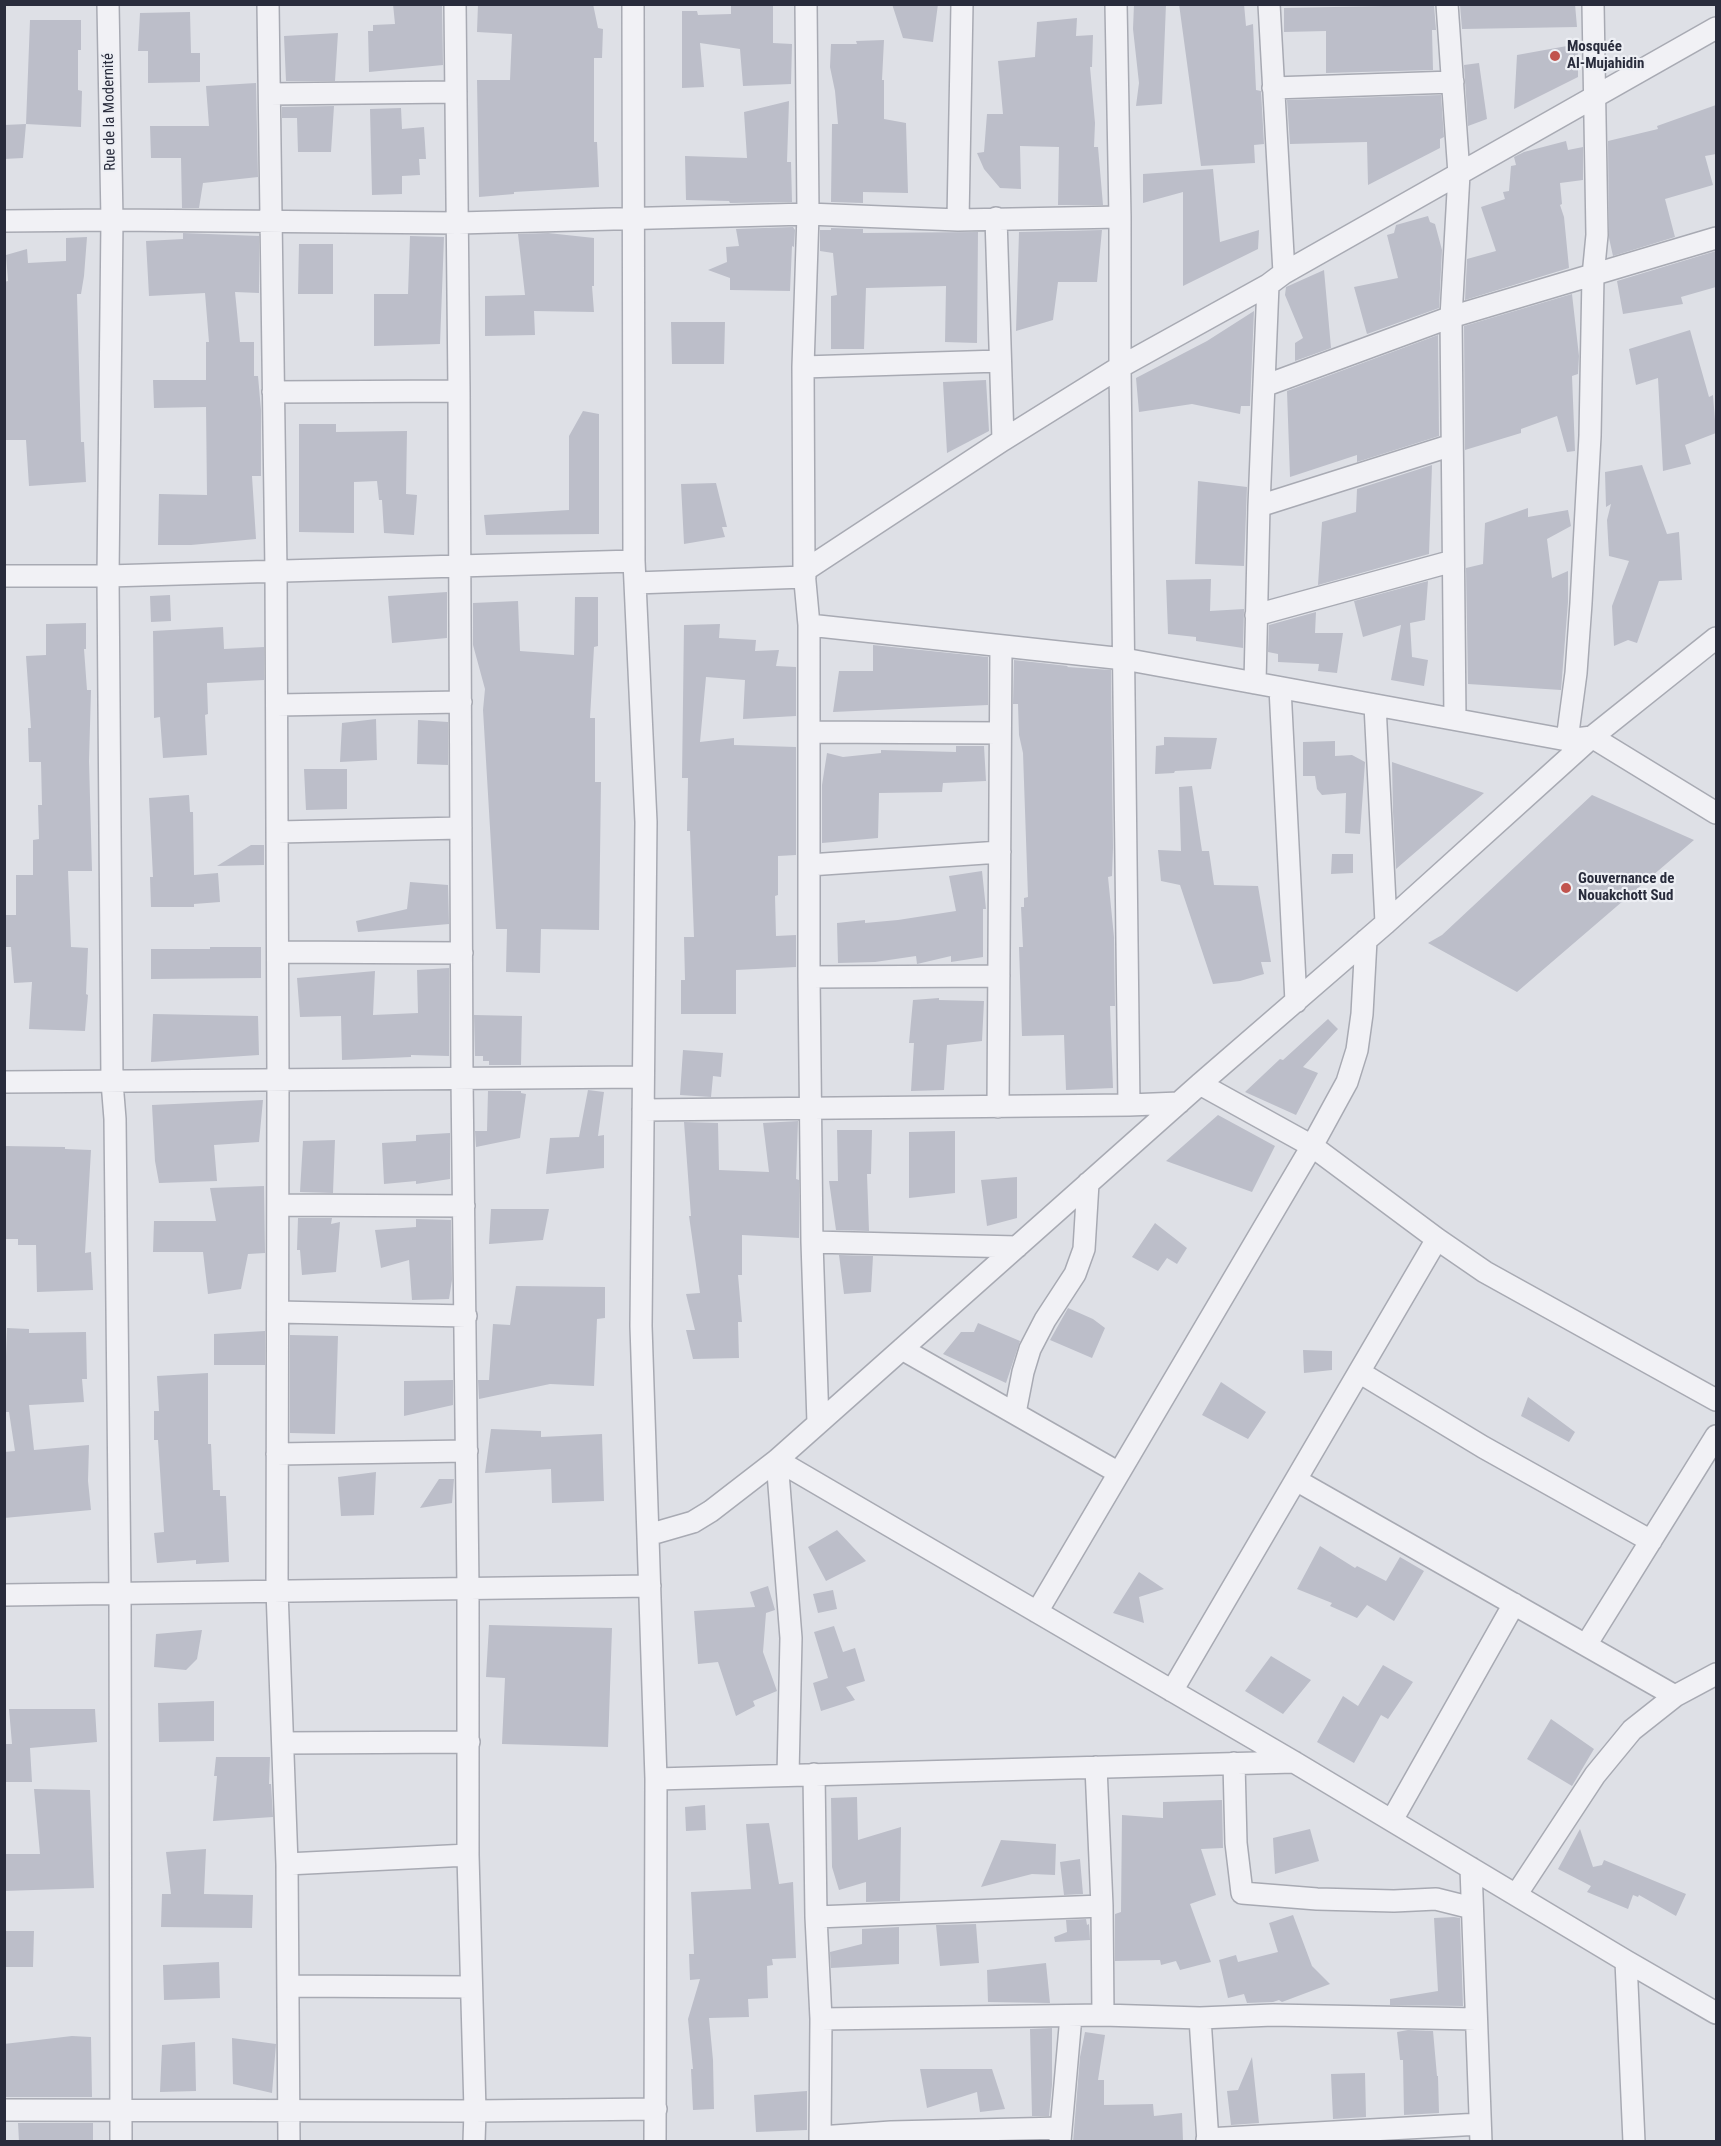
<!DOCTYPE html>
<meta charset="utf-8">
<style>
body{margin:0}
#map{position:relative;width:1721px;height:2146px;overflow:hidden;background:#dee0e6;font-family:"Roboto Condensed",sans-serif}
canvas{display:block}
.frame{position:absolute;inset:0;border:6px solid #292c3c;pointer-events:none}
</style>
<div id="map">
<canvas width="1721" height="2146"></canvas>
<div class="frame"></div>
</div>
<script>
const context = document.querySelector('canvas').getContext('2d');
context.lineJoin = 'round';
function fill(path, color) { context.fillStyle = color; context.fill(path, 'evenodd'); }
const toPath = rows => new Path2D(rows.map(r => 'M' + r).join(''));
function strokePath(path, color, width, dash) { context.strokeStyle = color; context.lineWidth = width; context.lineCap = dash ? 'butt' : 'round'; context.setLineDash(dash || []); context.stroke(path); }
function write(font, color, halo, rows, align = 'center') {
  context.font = font + ' "Roboto Condensed",sans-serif'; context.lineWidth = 4.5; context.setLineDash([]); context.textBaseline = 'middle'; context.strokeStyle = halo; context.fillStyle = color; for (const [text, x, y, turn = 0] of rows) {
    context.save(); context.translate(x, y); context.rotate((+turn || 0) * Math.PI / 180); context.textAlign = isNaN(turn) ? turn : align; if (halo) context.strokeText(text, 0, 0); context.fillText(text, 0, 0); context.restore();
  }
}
fill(toPath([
 [393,4,442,4,443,65,369,72,368,31,373,31,373,25,395,24],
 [478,4,547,6,547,4,593,4,598,28,603,29,602,58,594,58,594,142,597,142,599,187,514,192,514,194,479,197,477,80,510,80,512,34,477,32],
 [731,4,773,4,773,43,792,44,791,84,743,86,740,49,700,43,704,87,682,88,682,11,697,11,698,15,731,14],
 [892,4,938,4,933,42,903,38],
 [1134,4,1166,4,1162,104,1136,106,1139,83,1133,29],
 [1179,4,1244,4,1246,26,1253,24,1256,90,1261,91,1264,144,1254,145,1255,163,1201,166],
 [1575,4,1577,27,1462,29,1460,5,1462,4],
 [1434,5,1436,30,1432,30,1433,70,1326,73,1326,31,1284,32,1284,8],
 [190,12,191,53,200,53,200,82,148,83,148,51,138,51,140,13],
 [1077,18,1076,36,1093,35,1092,67,1090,67,1095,123,1094,147,1098,147,1103,205,1058,205,1059,147,1020,146,1021,189,1000,188,984,169,977,153,984,152,987,114,1003,114,998,61,1035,57,1037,22],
 [30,20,81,20,81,50,78,50,78,90,82,91,81,127,26,124],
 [338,33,335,81,282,81,286,81,284,36],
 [884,40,882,80,884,80,884,119,906,123,908,193,863,192,863,203,831,202,832,124,838,124,835,91,830,67,831,44,857,44,856,41],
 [1578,44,1578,77,1514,109,1517,55],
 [1479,63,1487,119,1468,126,1464,65],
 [256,83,258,177,203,183,199,208,182,208,181,158,151,158,150,126,209,126,206,86],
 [1441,95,1444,137,1440,139,1440,148,1368,185,1367,142,1290,144,1287,100],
 [789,101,787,162,791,162,792,202,730,203,729,201,686,200,685,156,747,158,744,112],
 [1716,105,1716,154,1705,156,1713,185,1665,199,1675,237,1613,256,1609,238,1608,141,1658,129,1657,126],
 [334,106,331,152,298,152,297,118,282,118,282,107],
 [401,108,402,129,424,127,426,159,419,159,420,175,402,176,402,194,372,195,370,109],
 [26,124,23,158,4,159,4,125],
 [1566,141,1568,150,1583,147,1583,180,1560,183,1562,204,1560,205,1564,217,1569,268,1465,300,1467,259,1496,251,1481,207,1505,199,1503,192,1509,191,1511,166,1516,165,1514,157,1524,152],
 [1213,169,1220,242,1259,230,1258,249,1183,286,1183,192,1143,203,1143,174],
 [1428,216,1430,222,1435,224,1442,250,1439,308,1367,334,1354,287,1398,278,1387,235,1394,233,1396,225],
 [793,227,795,230,794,247,792,246,790,291,730,290,730,278,708,270,727,262,726,247,739,246,736,229],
 [831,228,863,229,863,233,978,232,977,343,945,342,946,286,866,288,864,349,831,349,831,296,837,295,833,253,820,251,820,230,831,230],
 [1102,230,1097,282,1058,282,1053,320,1016,331,1019,232],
 [183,233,259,236,259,293,235,292,240,342,254,342,254,376,258,376,261,410,261,476,252,476,256,539,191,545,158,545,159,494,207,495,206,407,154,408,153,380,206,380,206,342,209,342,205,293,149,296,146,241,183,239],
 [548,233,594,238,594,286,592,286,594,312,534,311,535,335,485,336,485,296,525,295,518,234],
 [410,236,444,237,440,344,374,346,374,294,408,294],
 [87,237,84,276,81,294,77,294,81,442,84,442,86,482,29,486,26,440,4,440,4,282,8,281,6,255,27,249,28,263,66,261,66,238],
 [299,244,333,244,333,294,298,294],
 [1716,251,1716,287,1681,297,1683,304,1623,314,1617,281],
 [1324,270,1331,348,1295,361,1295,343,1303,338,1285,295,1286,287],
 [1572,294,1579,356,1578,374,1572,376,1575,451,1567,452,1557,416,1521,429,1521,433,1465,450,1464,326],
 [1254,311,1250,406,1241,406,1240,414,1192,404,1139,412,1136,378,1207,341],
 [671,322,725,322,724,364,672,364],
 [1690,330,1709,397,1713,395,1716,433,1685,445,1691,464,1663,471,1658,378,1636,385,1629,349],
 [1438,335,1439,436,1357,462,1357,455,1290,477,1287,391],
 [986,380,989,431,947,453,943,382],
 [583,411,599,414,599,534,486,535,484,515,569,510,569,436],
 [299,424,336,424,336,432,407,431,406,494,417,495,414,535,384,533,382,500,379,500,377,481,354,482,354,533,299,532],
 [1432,465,1429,554,1318,585,1322,522,1356,512,1357,489],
 [1642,465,1667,534,1679,532,1682,580,1659,581,1637,643,1628,640,1614,646,1612,606,1629,561,1609,556,1607,520,1611,504,1606,507,1605,472],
 [1198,481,1247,487,1244,566,1195,564],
 [716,483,727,527,722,527,725,537,684,544,681,484],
 [1528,508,1528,517,1568,510,1571,526,1547,539,1552,578,1568,571,1568,602,1561,690,1468,684,1466,568,1483,564,1485,523],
 [1211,579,1210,611,1244,609,1243,648,1196,641,1196,637,1168,634,1166,580],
 [1428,581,1425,620,1410,623,1412,657,1428,660,1424,686,1391,680,1401,625,1363,637,1354,601],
 [447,592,447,638,392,643,388,596],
 [170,595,171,621,151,622,150,596],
 [575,597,598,597,598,646,594,647,590,718,595,718,595,782,601,782,599,930,541,929,540,973,506,972,507,929,496,929,483,710,485,689,473,645,473,603,518,601,520,651,574,655],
 [1316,612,1315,633,1343,633,1337,673,1318,671,1319,664,1278,662,1278,654,1268,652,1269,625],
 [86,623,86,649,84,649,87,690,91,690,89,761,92,871,68,871,71,947,88,948,86,994,88,995,85,1031,29,1029,32,982,14,983,11,947,4,947,4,915,16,915,16,875,33,875,33,840,39,839,38,805,42,805,41,762,29,762,28,728,31,728,26,656,46,655,46,624],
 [720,624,719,638,756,640,755,651,779,650,776,666,796,667,796,716,743,719,745,680,706,677,700,742,734,738,734,745,796,747,796,855,778,856,778,895,775,896,776,936,796,935,796,967,736,970,736,1014,681,1014,681,980,685,980,684,937,694,937,690,831,687,831,688,778,682,778,684,625],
 [223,627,224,649,264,647,264,680,207,683,208,714,205,715,207,755,163,758,160,717,154,718,153,631],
 [873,645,988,657,988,705,833,712,839,671,873,671],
 [1014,660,1068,666,1067,667,1111,670,1113,848,1112,876,1108,877,1114,937,1115,1006,1110,1006,1113,1088,1066,1090,1064,1035,1022,1036,1019,947,1023,947,1021,907,1024,907,1024,898,1028,897,1023,753,1019,735,1018,704,1013,704],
 [376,719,377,760,340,762,342,723],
 [418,720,448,722,448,765,417,764],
 [1164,737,1217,738,1211,769,1175,771,1174,773,1155,774,1156,746,1164,745],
 [1335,741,1335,756,1352,755,1365,762,1360,834,1345,833,1346,793,1322,795,1317,789,1315,776,1303,776,1303,742],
 [956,746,984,746,986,781,943,783,942,792,879,793,878,838,822,843,822,785,827,753,843,757,881,753,881,750,956,752],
 [1392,762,1484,793,1396,869,1393,812],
 [304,769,347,769,347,809,306,810],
 [1192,786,1202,851,1209,851,1214,885,1258,886,1271,962,1261,962,1264,974,1240,981,1213,984,1180,885,1161,881,1158,850,1181,851,1179,787],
 [189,795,190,812,193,812,194,875,218,873,220,902,194,904,194,907,151,907,150,877,153,877,149,798],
 [1592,795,1694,840,1517,992,1428,943,1442,935],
 [251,845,264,845,264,865,217,866],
 [1332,854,1353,854,1353,873,1331,874],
 [982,871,986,909,983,909,983,957,951,962,951,956,917,964,916,956,875,962,838,963,837,923,865,920,865,923,898,920,956,911,949,876],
 [410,882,448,885,449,924,358,932,356,921,407,909],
 [210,947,261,947,261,978,151,979,151,949,210,949],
 [449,968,449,1056,411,1055,411,1057,342,1060,341,1016,300,1017,297,978,375,971,373,1015,418,1013,417,970],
 [939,998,939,1000,984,1001,982,1041,947,1045,944,1090,911,1091,914,1043,909,1043,913,1000],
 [153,1014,258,1016,259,1055,151,1062],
 [474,1015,522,1016,521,1065,489,1065,489,1061,483,1061,483,1056,475,1056],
 [1328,1019,1338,1029,1303,1067,1318,1073,1296,1115,1245,1092,1280,1059,1283,1060],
 [683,1050,723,1053,721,1077,713,1076,711,1097,680,1095],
 [588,1090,604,1092,598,1136,604,1135,604,1168,546,1174,550,1138,579,1137],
 [488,1091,521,1091,521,1093,526,1094,520,1138,476,1147,475,1131,487,1131],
 [263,1100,259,1142,214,1145,217,1181,159,1183,155,1161,152,1105],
 [1218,1115,1275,1146,1252,1192,1166,1161],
 [798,1121,796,1179,799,1180,799,1238,742,1235,742,1275,738,1275,742,1322,738,1322,739,1358,693,1359,686,1330,695,1330,686,1294,700,1293,689,1216,691,1216,684,1122,718,1123,719,1170,769,1172,763,1123],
 [837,1130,872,1130,871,1174,867,1174,869,1231,836,1230,829,1181,838,1181],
 [955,1131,955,1193,909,1198,909,1132],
 [450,1133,450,1179,416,1184,416,1181,384,1184,382,1143,416,1141,416,1135],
 [335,1140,333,1193,300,1192,303,1141],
 [4,1146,65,1147,65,1149,91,1150,85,1253,91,1252,93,1290,37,1292,36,1245,18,1245,18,1239,4,1239],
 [1017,1177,1017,1218,987,1226,981,1180],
 [264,1186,265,1253,248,1254,241,1289,208,1294,203,1252,153,1252,154,1221,216,1221,210,1188],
 [491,1209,549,1209,543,1240,489,1244],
 [298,1218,332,1218,331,1224,340,1222,336,1272,302,1275,300,1250,297,1250],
 [416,1219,451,1220,452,1280,449,1299,412,1300,409,1260,381,1268,375,1230,416,1227],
 [1155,1223,1187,1248,1177,1264,1167,1258,1158,1271,1132,1257],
 [839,1255,873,1256,871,1292,844,1294],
 [516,1286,605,1287,605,1318,597,1319,594,1386,550,1384,479,1399,478,1380,489,1380,493,1324,510,1325],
 [1068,1308,1093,1319,1105,1328,1092,1358,1050,1340],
 [978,1323,1020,1341,1006,1383,943,1354,961,1332,974,1332],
 [7,1328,29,1329,29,1333,86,1332,87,1379,82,1379,84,1402,29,1405,34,1450,89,1445,88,1481,91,1510,4,1518,4,1452,15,1451,9,1412,4,1412],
 [265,1331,265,1365,214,1365,214,1334],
 [290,1335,338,1336,335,1434,290,1433],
 [1303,1350,1332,1351,1332,1370,1304,1373],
 [208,1373,208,1444,211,1444,213,1490,220,1490,220,1496,226,1496,229,1562,196,1564,196,1560,157,1563,154,1533,164,1532,158,1440,154,1440,154,1411,159,1411,157,1376],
 [453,1380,453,1405,404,1416,404,1381],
 [1221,1382,1266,1412,1248,1439,1202,1415],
 [1528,1397,1575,1432,1569,1442,1521,1416],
 [491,1429,541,1431,541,1437,602,1434,604,1501,552,1503,551,1469,485,1473],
 [376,1472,374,1515,341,1516,338,1477],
 [439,1479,454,1479,452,1503,420,1508],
 [837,1530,866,1561,826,1581,808,1547],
 [1320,1546,1355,1568,1357,1566,1386,1581,1400,1557,1424,1571,1394,1621,1367,1605,1357,1618,1330,1606,1332,1603,1297,1589],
 [1139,1572,1164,1589,1139,1597,1144,1623,1113,1613],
 [768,1586,775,1610,766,1613,763,1652,777,1691,753,1701,755,1706,736,1716,718,1662,698,1664,694,1611,755,1607,750,1592],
 [833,1590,837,1609,818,1613,813,1594],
 [489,1625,612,1628,608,1747,502,1744,505,1678,486,1677],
 [834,1626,843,1652,855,1648,865,1681,846,1687,855,1700,821,1711,813,1683,828,1678,814,1632],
 [202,1630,197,1659,186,1670,154,1667,156,1634],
 [1271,1656,1311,1680,1283,1714,1245,1691],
 [1383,1665,1413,1682,1388,1719,1381,1715,1354,1763,1317,1742,1343,1696,1358,1706],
 [214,1701,214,1741,159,1742,158,1703],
 [9,1709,95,1709,97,1742,30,1748,32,1782,4,1782,4,1744,12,1744],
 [1551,1719,1594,1749,1572,1786,1527,1759],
 [216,1757,270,1757,269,1784,271,1784,273,1817,213,1821,217,1776,214,1776],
 [34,1789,90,1790,94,1888,4,1891,4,1854,40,1854],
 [857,1797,858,1840,901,1827,900,1901,866,1902,866,1882,839,1890,832,1867,831,1798],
 [1222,1800,1223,1848,1201,1849,1216,1895,1190,1904,1211,1962,1180,1970,1176,1961,1161,1965,1160,1960,1115,1961,1115,1914,1121,1912,1122,1815,1163,1818,1163,1802],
 [705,1805,706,1830,686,1831,685,1807],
 [769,1823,779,1884,793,1882,796,1958,772,1959,773,1965,767,1966,768,1998,748,1999,749,2017,709,2018,713,2060,714,2109,693,2110,691,2069,693,2069,688,2019,700,1979,690,1980,689,1954,694,1954,691,1892,751,1889,746,1824],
 [1310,1829,1319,1861,1275,1874,1273,1838],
 [1580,1829,1593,1867,1602,1865,1604,1860,1686,1894,1676,1916,1639,1895,1638,1897,1633,1895,1628,1909,1587,1892,1591,1886,1558,1869],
 [1001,1840,1056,1844,1055,1875,1032,1874,981,1887],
 [206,1849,204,1894,253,1895,252,1928,161,1927,162,1894,171,1894,166,1852],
 [1080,1859,1083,1894,1064,1895,1060,1862],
 [1293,1915,1312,1966,1330,1984,1282,2002,1279,2000,1273,2002,1247,2003,1244,1994,1228,1998,1219,1960,1236,1955,1238,1962,1278,1952,1269,1923],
 [1454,1917,1460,1918,1463,2006,1390,2005,1390,1999,1438,1991,1434,1918],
 [1086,1919,1087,1925,1089,1924,1090,1940,1055,1942,1054,1937,1067,1932,1066,1920],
 [976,1924,979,1963,940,1966,936,1925],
 [899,1927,899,1964,831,1968,830,1952,862,1944,862,1929],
 [4,1931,34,1931,33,1967,4,1967],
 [219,1962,220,1998,164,2000,163,1965],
 [1046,1963,1050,2003,988,2002,987,1970],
 [1052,2028,1052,2085,1049,2116,1032,2116,1030,2029],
 [1408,2030,1433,2031,1437,2076,1438,2076,1439,2113,1404,2115,1403,2060,1400,2060,1397,2032],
 [1085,2032,1105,2035,1098,2080,1104,2080,1104,2105,1153,2104,1154,2116,1182,2113,1183,2141,1073,2142,1080,2057],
 [72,2036,91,2037,92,2097,4,2097,4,2044],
 [232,2038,276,2044,272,2093,233,2084],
 [195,2042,196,2091,160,2092,162,2045],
 [1252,2057,1259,2123,1231,2125,1227,2091,1238,2090],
 [920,2069,992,2069,1005,2109,980,2112,977,2092,927,2108],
 [1365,2073,1366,2117,1333,2119,1331,2074],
 [807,2091,807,2130,756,2132,754,2095],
 [18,2123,93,2123,93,2142,19,2142]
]), '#bcbec9');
const minor = toPath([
 [108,4,112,220,108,576,112,1082,115,1119,120,1592,121,2142],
 [268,4,276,571,278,1080,277,1590,287,1864,289,2142],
 [455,4,459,391,462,1079,468,1588,468,1855,475,2111,474,2142],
 [633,4,634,561,646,822,641,1326,656,1779,655,2142],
 [1116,4,1120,217,1120,367,1129,1105],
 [1269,4,1284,273],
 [1447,4,1459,174,1451,317,1455,719],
 [1273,88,1453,82],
 [270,94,456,92],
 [996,218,1003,440],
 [958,220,962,4],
 [4,221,112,220,458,223,808,214,958,220,1120,217],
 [803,367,1000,361],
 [1264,386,1451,317,1716,238],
 [273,392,459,391],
 [1259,506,1452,445],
 [804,571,803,367,808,214,806,4],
 [4,576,108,576,634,561],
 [635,583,805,577],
 [1256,615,1453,561],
 [809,625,1124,659,1567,740,1592,737,1716,813],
 [1255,683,1259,506,1268,285],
 [1280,688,1296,1002],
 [277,705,461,702],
 [1375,705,1386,923],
 [810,732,1000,733],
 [1567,740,1576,673,1581,603,1590,436,1593,276,1597,235,1593,4],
 [278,832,461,828],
 [809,865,1000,852],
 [278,952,462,953],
 [809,977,999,976],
 [4,1082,643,1077],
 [1200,1084,1312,1146,1437,1239,1485,1272,1716,1400],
 [998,1107,1001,647],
 [643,1110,1129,1105,1179,1103],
 [278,1205,464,1206],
 [812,1242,1017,1247],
 [278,1312,466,1316],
 [902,1349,1119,1473],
 [1359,1372,1483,1447,1651,1541],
 [1015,1413,1023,1372,1030,1349,1045,1320,1075,1274,1084,1249,1088,1183],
 [818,1423,812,1242,809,977,809,625,804,571,1003,440,1120,367,1268,285,1284,273,1716,28],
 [277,1454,467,1451],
 [1296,1480,1675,1696],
 [648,1535,693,1522,711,1511,777,1460,1200,1084,1386,923,1592,737,1716,638],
 [4,1595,650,1586],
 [1037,1612,1312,1146,1347,1082,1357,1050,1362,1014,1366,940],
 [1586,1645,1716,1436],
 [1172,1691,1437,1239],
 [283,1743,469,1742],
 [1234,1763,1236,1843,1242,1893,1317,1899,1394,1901,1436,1899,1472,1908],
 [1096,1767,1102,1906,1103,2015],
 [814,1774,816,1917,821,2019,820,2142],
 [788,1775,791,1638,777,1460,1294,1762,1626,1961,1716,2013],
 [656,1779,1294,1762],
 [1392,1820,1514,1604],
 [287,1864,468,1855],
 [1471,1868,1481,2142],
 [1516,1895,1595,1775,1632,1730,1675,1696,1716,1674],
 [816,1917,1102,1906],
 [1626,1961,1634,2142],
 [289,1986,471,1987],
 [1200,2018,1208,2142],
 [821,2019,1103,2015,1200,2018,1273,2015,1476,2019],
 [4,2110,475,2111,656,2109],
 [820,2137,891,2132,1061,2128],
 [1207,2139,1480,2124],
 [1060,2141,1071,2016]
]);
strokePath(minor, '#a8aab3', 24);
strokePath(minor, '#f1f1f5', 21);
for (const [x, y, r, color] of [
 [1555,56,6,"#c1544e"],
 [1566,888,6,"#c1544e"]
]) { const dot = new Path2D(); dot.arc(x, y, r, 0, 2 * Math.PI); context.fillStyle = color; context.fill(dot); strokePath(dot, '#edeff4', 2); }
write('bold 15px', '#292c3c', '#edeff4', [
 ["Mosquée",1567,47],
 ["Al-Mujahidin",1567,64],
 ["Gouvernance de",1578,879],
 ["Nouakchott Sud",1578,896]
], 'left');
write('15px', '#292c3c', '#edeff4', [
 ["Rue de la Modernité",110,112,-91]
]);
</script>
